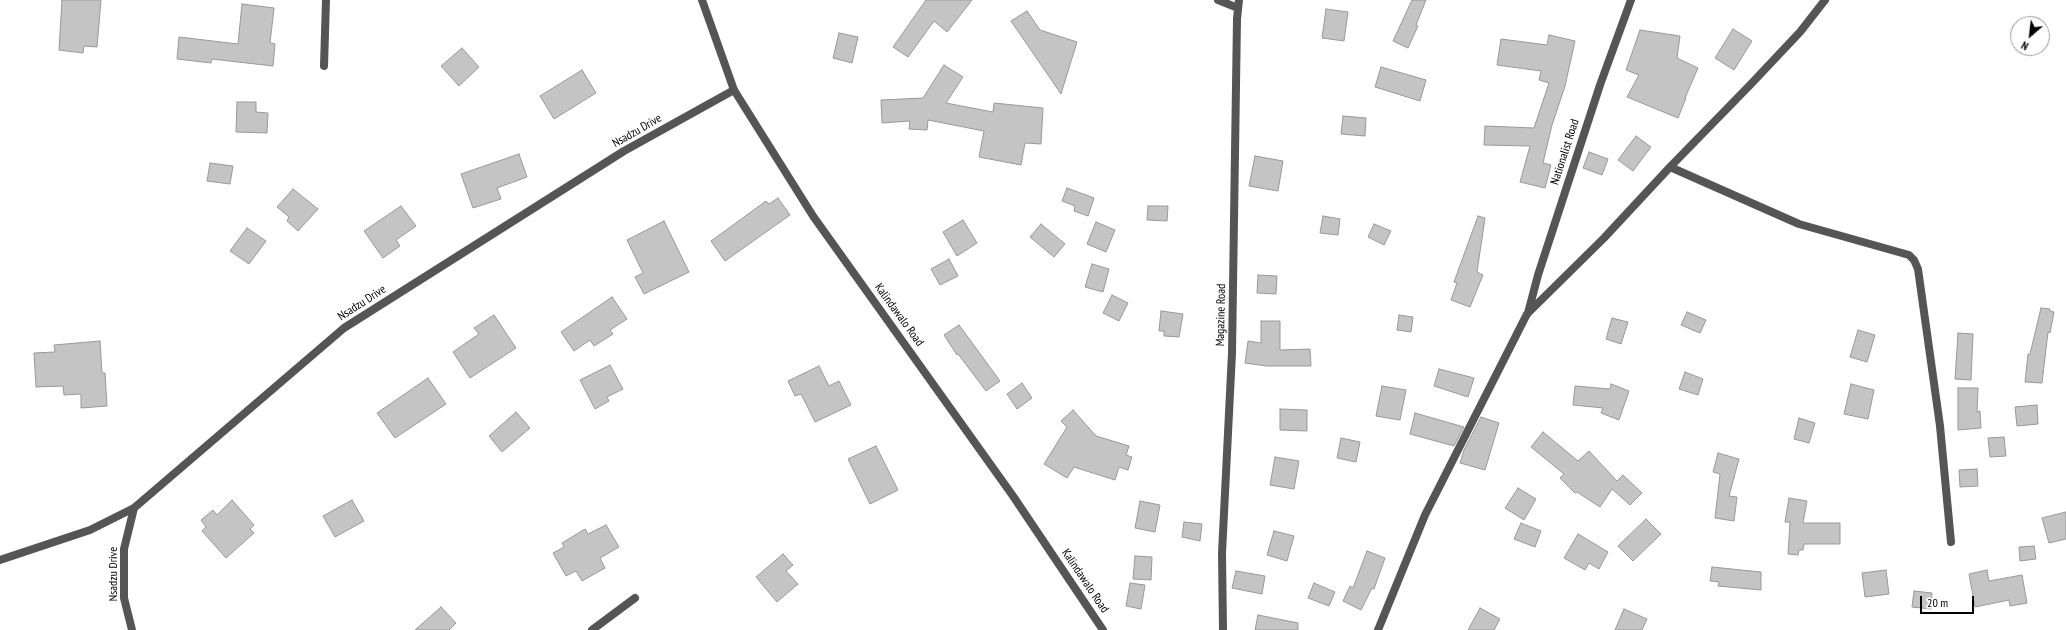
<!DOCTYPE html>
<style>
body{margin:0}
#map{position:relative;width:2066px;height:630px;overflow:hidden;background:#fff;font-family:"PT Sans Narrow",sans-serif}
canvas{display:block}
.north{position:absolute;left:2010px;top:16px;width:40px;height:40px;box-sizing:border-box;background:#fff;border:1px solid #999;border-radius:50%;rotate:208deg;font-size:11px;font-weight:700;line-height:16px;text-align:center;color:#000}
.north::after{content:'';display:block;margin:auto;width:14px;height:18px;background:#000;clip-path:polygon(50% 0,100% 100%,50% 72%,0 100%)}
.scale{position:absolute;left:1920px;top:596px;width:54px;height:18px;box-sizing:border-box;border:2px solid #000;border-top:0;padding-left:5px;font-size:12px;line-height:14px;white-space:nowrap;color:#000;-webkit-text-stroke:3px #fff;paint-order:stroke}
</style>
<div id="map">
<canvas width="2066" height="630"></canvas>
<div class="north">N</div>
<div class="scale">20 m</div>
</div>
<script>
const context = document.querySelector('canvas').getContext('2d');
context.lineJoin = 'round';
function fill(path, color) { context.fillStyle = color; context.fill(path, 'evenodd'); }
const toPath = rows => new Path2D(rows.map(r => 'M' + r).join(''));
function strokePath(path, color, width, dash) { context.strokeStyle = color; context.lineWidth = width; context.lineCap = dash ? 'butt' : 'round'; context.setLineDash(dash || []); context.stroke(path); }
function write(font, color, halo, rows, align = 'center') {
  context.font = font + ' "PT Sans Narrow",sans-serif'; context.lineWidth = 3; context.setLineDash([]); context.textBaseline = 'middle'; context.strokeStyle = halo; context.fillStyle = color; for (const [text, x, y, turn = 0] of rows) {
    context.save(); context.translate(x, y); context.rotate((+turn || 0) * Math.PI / 180); context.textAlign = isNaN(turn) ? turn : align; if (halo) context.strokeText(text, 0, 0); context.fillText(text, 0, 0); context.restore();
  }
}
const building = toPath([
 [62,0,101,0,97,47,84,46,83,53,59,50,62,0],
 [926,0,972,0,947,32,934,21,908,57,893,47,926,0],
 [1412,0,1426,0,1416,25,1418,26,1408,48,1393,41,1412,0],
 [242,4,274,8,270,43,275,44,273,66,212,59,211,63,177,59,179,37,238,44,242,4],
 [1326,9,1348,12,1344,41,1322,38,1326,9],
 [1027,11,1040,30,1077,42,1061,94,1011,21,1027,11],
 [1733,29,1752,41,1734,70,1715,58,1733,29],
 [1640,30,1680,36,1677,58,1698,68,1685,98,1686,98,1678,118,1627,97,1639,75,1626,70,1640,30],
 [839,33,858,37,852,63,833,58,839,33],
 [1549,35,1575,41,1565,86,1552,125,1543,163,1551,165,1545,188,1520,182,1530,146,1484,145,1485,126,1534,128,1549,83,1539,80,1541,71,1497,65,1501,39,1547,45,1549,35],
 [462,48,479,67,459,86,441,66,462,48],
 [944,65,963,77,946,103,993,112,994,103,1043,108,1041,144,1025,143,1021,165,979,157,984,131,928,120,927,130,909,129,910,121,882,123,881,100,923,98,944,65],
 [1381,67,1426,80,1420,101,1375,87,1381,67],
 [582,70,596,93,554,119,540,96,582,70],
 [237,102,256,102,256,112,268,113,267,133,236,132,237,102],
 [1343,116,1366,118,1365,136,1341,134,1343,116],
 [1636,136,1651,147,1633,171,1618,160,1636,136],
 [1589,152,1608,159,1602,175,1583,168,1589,152],
 [519,154,527,177,497,188,501,199,473,208,461,174,519,154],
 [1255,156,1283,161,1278,191,1249,186,1255,156],
 [210,163,233,166,230,184,207,181,210,163],
 [1067,188,1094,198,1088,216,1074,211,1075,206,1062,201,1067,188],
 [293,189,318,209,298,231,287,221,289,217,277,207,293,189],
 [778,198,790,215,725,261,711,241,766,201,769,204,778,198],
 [401,206,416,226,396,240,400,246,383,258,364,231,401,206],
 [1148,206,1168,206,1167,221,1147,220,1148,206],
 [1323,216,1340,219,1338,235,1320,233,1323,216],
 [1478,216,1485,218,1477,272,1483,275,1470,307,1451,300,1457,283,1454,282,1478,216],
 [963,220,977,243,957,256,943,232,963,220],
 [664,221,689,272,644,294,635,277,643,273,627,240,664,221],
 [1096,222,1115,230,1106,252,1087,244,1096,222],
 [1041,224,1065,244,1054,257,1030,237,1041,224],
 [1374,224,1391,231,1384,245,1368,237,1374,224],
 [247,228,266,241,249,264,230,251,247,228],
 [949,259,958,276,940,285,931,269,949,259],
 [1092,264,1109,269,1103,292,1085,287,1092,264],
 [1258,275,1277,276,1276,294,1257,293,1258,275],
 [1112,295,1128,303,1119,321,1103,313,1112,295],
 [612,297,627,319,610,330,613,334,594,346,590,340,574,351,561,332,612,297],
 [2041,308,2050,309,2050,311,2054,312,2050,333,2048,332,2042,383,2025,382,2028,354,2030,354,2041,308],
 [1161,311,1183,314,1179,337,1164,336,1164,331,1159,331,1161,311],
 [1687,312,1706,320,1700,333,1681,325,1687,312],
 [494,315,516,348,470,378,453,352,479,334,474,328,494,315],
 [1399,315,1413,317,1411,332,1397,330,1399,315],
 [1612,318,1628,322,1621,344,1606,339,1612,318],
 [1261,321,1280,321,1280,350,1310,349,1311,366,1267,366,1245,363,1248,341,1261,343,1261,321],
 [959,325,1000,381,986,391,958,354,957,355,944,335,959,325],
 [1858,330,1875,335,1867,362,1850,357,1858,330],
 [1958,333,1973,334,1971,380,1955,379,1958,333],
 [100,341,102,373,105,373,107,406,81,408,81,394,64,395,63,386,36,387,34,353,55,352,54,345,100,341],
 [610,365,623,389,607,397,609,401,595,409,580,380,610,365],
 [819,366,829,386,839,381,851,405,815,422,801,394,795,396,788,381,819,366],
 [1439,369,1474,378,1468,397,1434,386,1439,369],
 [1685,372,1703,379,1698,395,1679,389,1685,372],
 [428,378,446,404,395,438,377,413,428,378],
 [1022,383,1032,398,1017,409,1007,394,1022,383],
 [1611,384,1629,391,1619,420,1601,413,1603,408,1573,405,1575,386,1610,389,1611,384],
 [1851,384,1874,390,1868,419,1844,414,1851,384],
 [1382,386,1406,390,1400,420,1376,416,1382,386],
 [1958,388,1978,388,1977,412,1980,411,1981,428,1958,430,1958,388],
 [2037,405,2038,424,2017,426,2015,407,2037,405],
 [1280,409,1307,410,1307,431,1280,430,1280,409],
 [1073,410,1096,436,1129,446,1126,455,1132,457,1128,470,1119,467,1115,480,1074,467,1067,478,1044,464,1067,427,1061,421,1073,410],
 [516,412,530,428,502,452,489,436,516,412],
 [1415,413,1464,427,1454,446,1410,434,1415,413],
 [1481,417,1499,423,1485,470,1460,463,1464,450,1481,417],
 [1799,418,1815,423,1809,443,1794,439,1799,418],
 [1543,432,1578,461,1589,451,1617,481,1623,475,1642,493,1630,505,1612,489,1600,507,1577,492,1575,493,1560,478,1564,474,1531,447,1543,432],
 [2004,437,2006,456,1990,457,1988,438,2004,437],
 [1341,438,1360,442,1356,462,1337,458,1341,438],
 [876,446,898,490,870,504,848,459,876,446],
 [1718,453,1739,459,1729,496,1737,497,1734,521,1715,518,1720,474,1713,472,1718,453],
 [1275,457,1299,461,1294,489,1270,485,1275,457],
 [1977,469,1978,486,1960,487,1959,470,1977,469],
 [1518,488,1536,499,1524,520,1505,508,1518,488],
 [1789,498,1807,501,1803,523,1840,523,1840,544,1804,544,1803,550,1799,550,1798,555,1788,554,1790,522,1785,522,1789,498],
 [232,500,254,525,250,529,254,533,226,558,202,531,206,527,201,520,213,510,217,515,232,500],
 [352,500,364,521,335,537,323,516,352,500],
 [1140,501,1160,505,1155,532,1135,528,1140,501],
 [2066,512,2066,539,2049,543,2042,518,2066,512],
 [1646,519,1661,534,1633,561,1618,546,1646,519],
 [1184,522,1202,524,1200,541,1182,537,1184,522],
 [1521,523,1541,531,1535,547,1514,539,1521,523],
 [606,525,619,547,600,558,605,568,582,581,576,571,566,576,553,553,564,547,562,543,585,529,588,534,606,525],
 [1274,531,1294,536,1287,561,1267,555,1274,531],
 [1578,534,1608,552,1599,569,1589,563,1585,570,1564,558,1578,534],
 [2034,546,2036,559,2020,561,2019,547,2034,546],
 [1367,551,1385,558,1374,589,1372,588,1361,610,1343,601,1350,586,1353,588,1367,551],
 [783,554,793,565,786,571,798,584,777,602,756,577,783,554],
 [1135,556,1152,557,1151,580,1133,579,1135,556],
 [1712,567,1761,572,1761,590,1718,586,1719,582,1710,581,1712,567],
 [1886,570,1889,594,1865,597,1862,573,1886,570],
 [1987,570,1989,581,2022,575,2027,603,2010,606,2009,600,1975,607,1969,574,1987,570],
 [1236,571,1265,576,1262,594,1232,588,1236,571],
 [1130,583,1145,585,1141,609,1126,606,1130,583],
 [1314,583,1335,592,1329,606,1308,598,1314,583],
 [1914,591,1932,593,1931,609,1912,607,1914,591],
 [441,607,456,623,449,630,415,630,441,607],
 [1480,608,1500,619,1494,630,1468,630,1480,608],
 [1624,609,1647,619,1642,630,1615,630,1624,609],
 [1258,615,1298,623,1298,630,1255,630,1258,615]
]);
fill(building, '#c4c4c4');
strokePath(building, '#999', 1);
strokePath(toPath([
 [1218,0,1238,8],
 [324,66,326,0],
 [1670,167,1799,224,1909,255,1914,260,1918,269,1940,426,1951,542],
 [1528,313,1538,275,1600,85,1631,0],
 [0,560,90,530,134,508,344,328,624,151,734,90],
 [132,630,124,598,124,549,134,508],
 [592,630,635,598],
 [1223,630,1222,553,1232,353,1237,19,1239,0],
 [1378,630,1425,515,1527,314,1604,238,1670,167,1751,84,1800,32,1825,0]
]), '#555', 8);
strokePath(toPath([
 [702,0,734,90,813,216,1013,496,1103,630]
]), '#555', 8);
write('12px', '#000', '#fff', [
 ["Nsadzu Drive",637,131,-30],
 ["Nationalist Road",1565,152,-72],
 ["Nsadzu Drive",362,303,-33],
 ["Kalindawalo Road",899,315,54],
 ["Magazine Road",1221,315,-89],
 ["Nsadzu Drive",114,574,-90],
 ["Kalindawalo Road",1085,581,56]
]);
</script>
